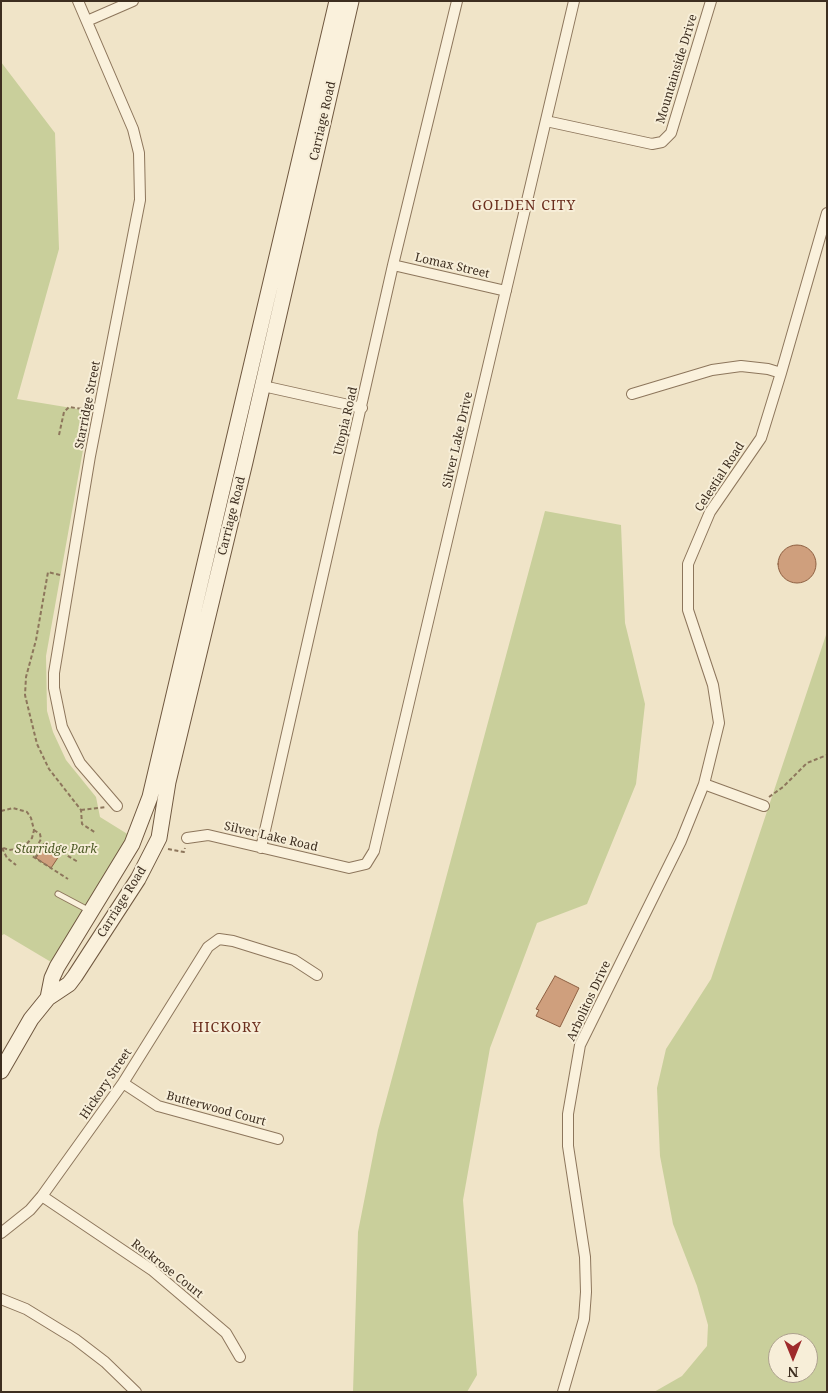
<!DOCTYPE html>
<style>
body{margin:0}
#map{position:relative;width:828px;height:1393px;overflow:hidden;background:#f0e4c8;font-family:"Noto Serif",serif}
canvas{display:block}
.frame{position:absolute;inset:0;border:2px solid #3d2e20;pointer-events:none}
.north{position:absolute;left:768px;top:1333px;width:50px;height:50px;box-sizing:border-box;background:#f7eed8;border:1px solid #ada18e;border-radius:50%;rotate:180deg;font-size:14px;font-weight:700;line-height:20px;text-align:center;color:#3d2e20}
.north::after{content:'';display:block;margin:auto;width:18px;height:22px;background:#9e2a2b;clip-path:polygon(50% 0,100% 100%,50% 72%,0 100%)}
</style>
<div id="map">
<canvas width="828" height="1393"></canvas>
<div class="frame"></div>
<div class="north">N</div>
</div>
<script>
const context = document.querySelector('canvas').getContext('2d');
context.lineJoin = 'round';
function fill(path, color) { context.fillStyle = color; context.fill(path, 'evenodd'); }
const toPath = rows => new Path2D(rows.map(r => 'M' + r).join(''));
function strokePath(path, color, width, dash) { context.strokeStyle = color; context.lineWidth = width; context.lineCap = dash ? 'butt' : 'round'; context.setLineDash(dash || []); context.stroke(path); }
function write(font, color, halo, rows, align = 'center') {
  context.font = font + ' "Noto Serif",serif'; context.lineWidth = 4; context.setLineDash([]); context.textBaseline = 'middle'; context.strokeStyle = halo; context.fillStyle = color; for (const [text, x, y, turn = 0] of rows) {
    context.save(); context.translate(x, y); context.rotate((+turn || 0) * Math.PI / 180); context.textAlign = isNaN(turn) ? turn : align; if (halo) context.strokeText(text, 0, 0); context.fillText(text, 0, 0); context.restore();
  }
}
fill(toPath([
 [1,62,55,133,59,249,17,399,90,411,46,656,47,711,53,732,66,760,96,797,100,817,129,835,51,962,4,934,1,936],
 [545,511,621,525,625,623,645,704,636,784,587,904,537,923,490,1048,463,1200,477,1375,467,1392,353,1392,358,1232,378,1130],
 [827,632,827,1392,654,1392,682,1376,707,1346,708,1325,697,1286,673,1224,660,1156,657,1088,666,1049,711,979],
 [778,1343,808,1343,808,1373,778,1373]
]), '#c9cf9b');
const building = toPath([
 '778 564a19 19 0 1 1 38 0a19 19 0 1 1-38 0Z',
 [45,843,61,853,51,868,36,858,45,843],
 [555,976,579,988,560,1027,536,1016,539,1010,536,1009,555,976]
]);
fill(building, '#cf9f7d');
strokePath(building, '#8d5f41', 1);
const lane = toPath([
 [58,894,90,911]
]);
const street = toPath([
 [78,1,133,129,139,153,140,200,90,456,54,673,54,688,62,727,80,763,117,806],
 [87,21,133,1],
 [546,121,652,144,662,142,671,133,711,1],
 [393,265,506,291],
 [263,386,362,408],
 [632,394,712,370,741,366,768,369,781,373],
 [704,784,764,806],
 [187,838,208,835,349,868,366,864,374,851,574,1],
 [261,848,393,265,457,1],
 [123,1083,158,1106,278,1139],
 [42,1196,152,1270,226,1333,240,1357],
 [1,1233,30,1210,42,1196,123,1083,208,947,219,939,233,941,294,960,317,975],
 [1,1299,26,1309,75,1339,105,1362,136,1392],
 [563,1392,584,1319,586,1292,585,1257,568,1146,568,1114,580,1045,681,841,704,784,719,723,713,685,688,610,688,564,710,512,761,438,781,373,827,213]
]);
const secondary = toPath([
 [48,998,52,978,57,967,132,844,150,797,337,1],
 [1,1071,31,1019,48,998,69,984,75,976,138,879,159,838,168,782,245,462,351,1]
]);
strokePath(lane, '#8d765c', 7);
strokePath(street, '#8d765c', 12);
strokePath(secondary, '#6f573f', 17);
strokePath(toPath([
 [59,435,64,412,69,407,89,410],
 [60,575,48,572,36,640,26,677,25,695,37,744,49,769,81,810,82,824,96,833],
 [769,797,783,787,807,763,827,755],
 [81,810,106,807],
 [1,811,13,808,27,812,31,818,34,830,32,838,23,848,9,850,1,847],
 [34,830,40,834,41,839,32,856,68,879],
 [2,848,7,858,16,865],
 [168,849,184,852,185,848],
 [35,858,45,842,78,862]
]), '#8d765c', 2, [4, 2.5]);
strokePath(lane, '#faf1dc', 5);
strokePath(street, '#faf1dc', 10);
strokePath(secondary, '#faf1dc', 15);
write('12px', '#3d2e20', '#f7eed8', [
 ["Mountainside Drive",677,69,-73],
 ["Carriage Road",323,121,-77],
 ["Lomax Street",452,266,13],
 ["Starridge Street",88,405,-79],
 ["Utopia Road",346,421,-77],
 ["Silver Lake Drive",458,440,-77],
 ["Celestial Road",720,477,-57],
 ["Carriage Road",232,516,-76],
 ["Silver Lake Road",271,837,13],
 ["Carriage Road",122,902,-58],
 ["Arbolitos Drive",589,1001,-65],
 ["Hickory Street",106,1084,-56],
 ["Butterwood Court",216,1109,15],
 ["Rockrose Court",167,1269,38]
]);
write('italic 12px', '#4d5a26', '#f7eed8', [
 ["Starridge Park",56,850]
]);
context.letterSpacing = '1px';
write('14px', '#6b2e1e', '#f7eed8', [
 ["GOLDEN CITY",524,206],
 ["HICKORY",227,1028]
]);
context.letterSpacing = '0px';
</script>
